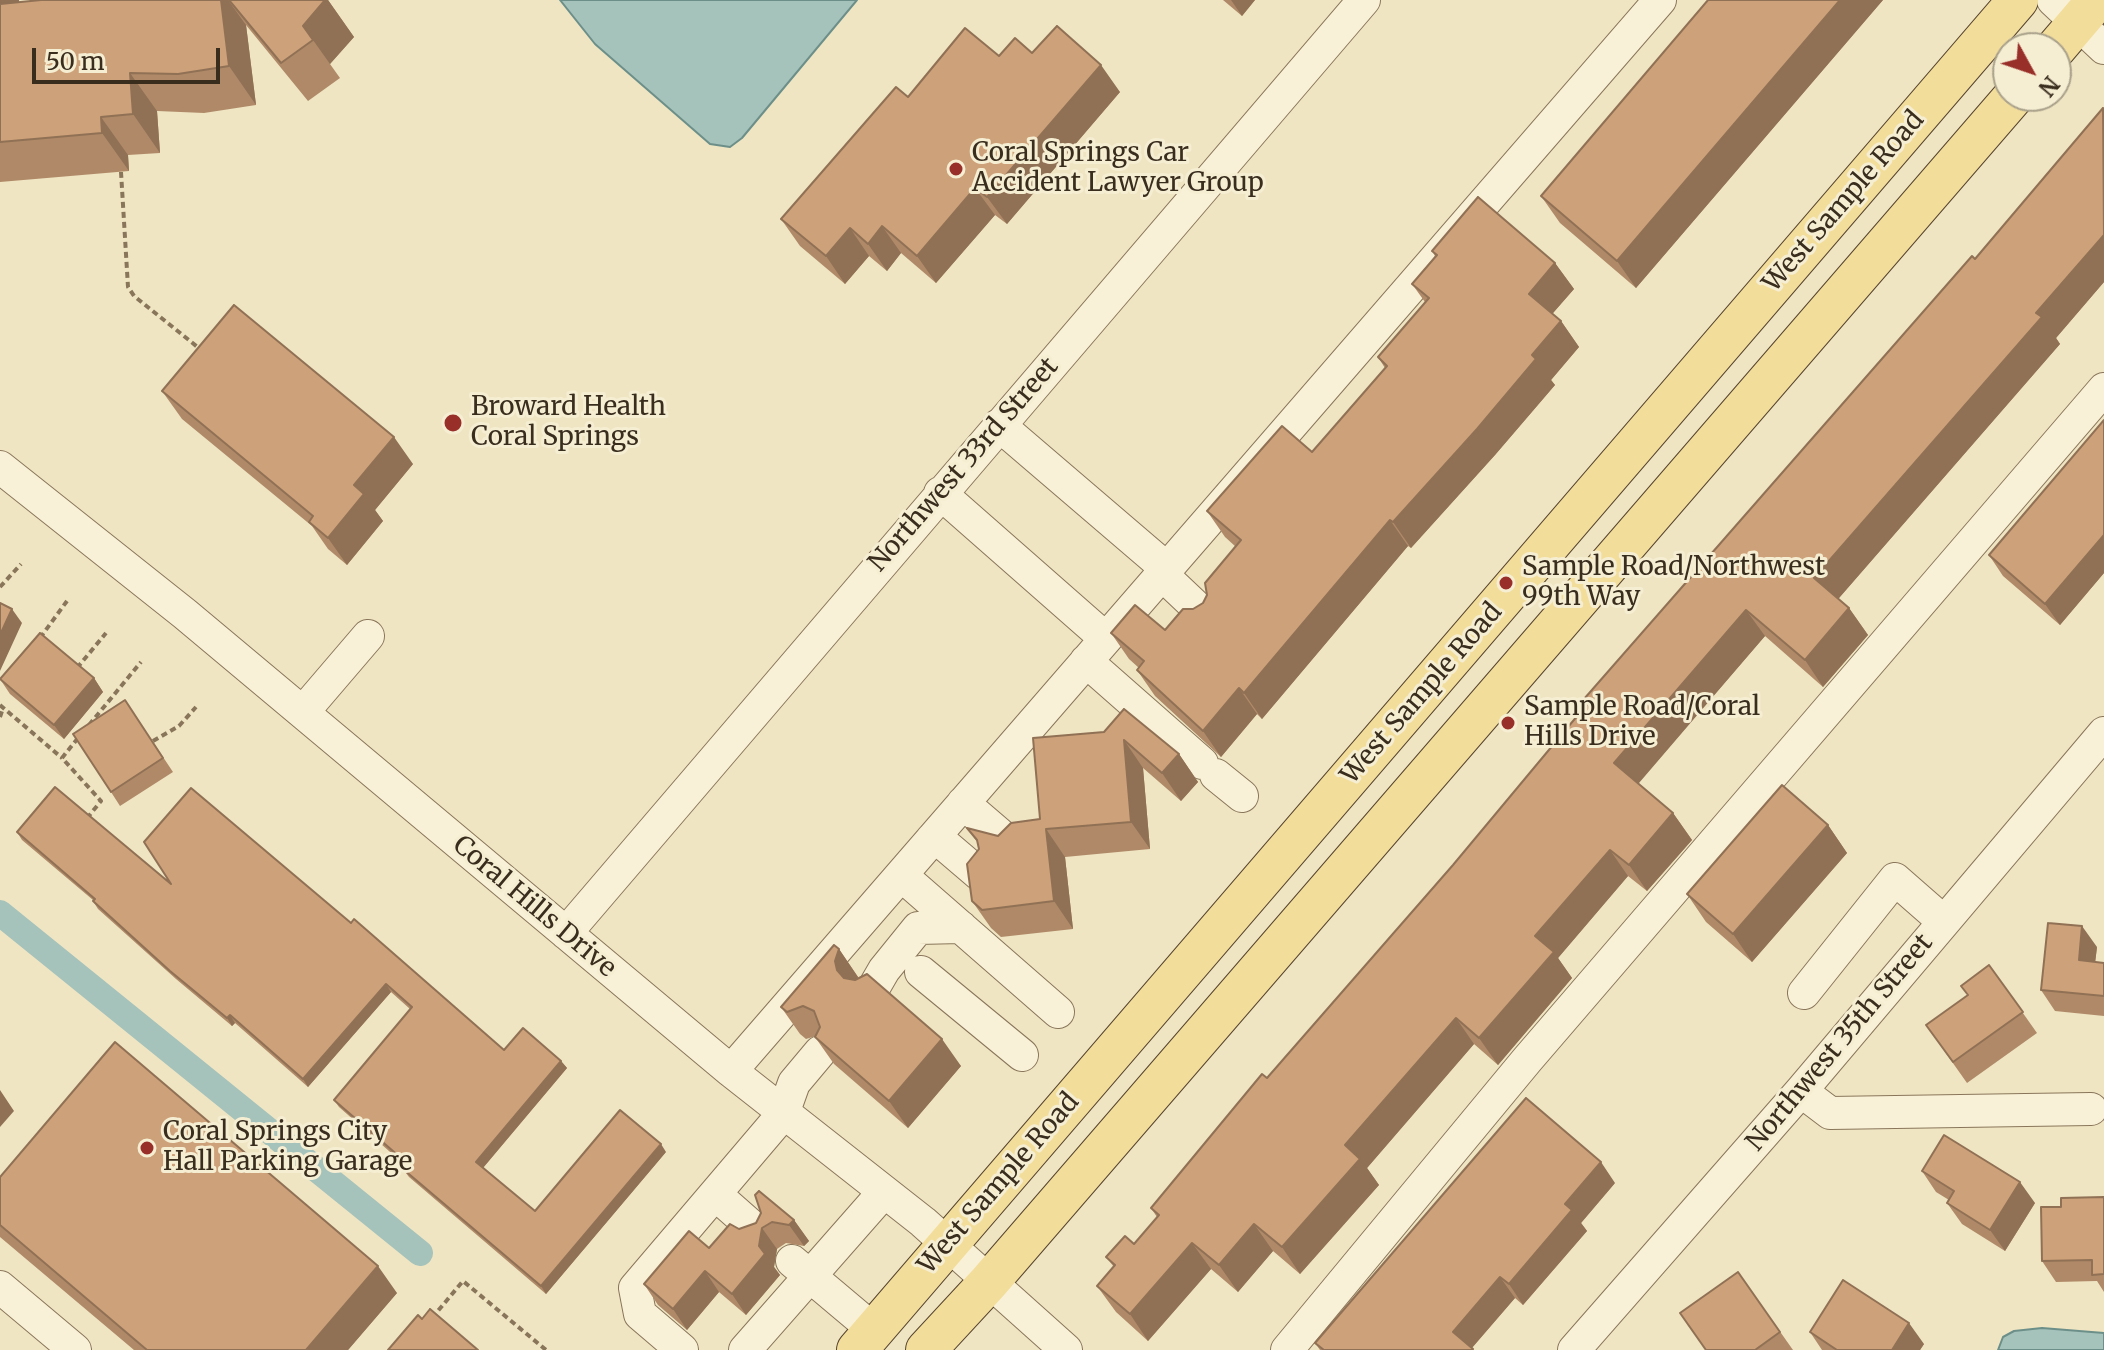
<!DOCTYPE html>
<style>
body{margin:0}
#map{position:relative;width:2104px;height:1350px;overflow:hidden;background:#efe5c3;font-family:Merriweather,serif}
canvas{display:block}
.north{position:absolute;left:1992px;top:32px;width:80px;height:80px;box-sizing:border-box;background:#f6eed3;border:2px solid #aaa18b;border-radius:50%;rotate:130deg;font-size:22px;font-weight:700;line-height:32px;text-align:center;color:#392d1e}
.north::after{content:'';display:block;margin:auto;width:28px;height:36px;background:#992f29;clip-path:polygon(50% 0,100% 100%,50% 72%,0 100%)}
.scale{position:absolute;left:32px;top:48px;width:188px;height:36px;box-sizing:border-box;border:4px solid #392d1e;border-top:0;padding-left:10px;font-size:24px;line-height:28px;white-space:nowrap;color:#392d1e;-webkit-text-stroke:6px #f6eed3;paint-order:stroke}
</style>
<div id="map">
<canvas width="2104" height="1350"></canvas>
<div class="north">N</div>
<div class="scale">50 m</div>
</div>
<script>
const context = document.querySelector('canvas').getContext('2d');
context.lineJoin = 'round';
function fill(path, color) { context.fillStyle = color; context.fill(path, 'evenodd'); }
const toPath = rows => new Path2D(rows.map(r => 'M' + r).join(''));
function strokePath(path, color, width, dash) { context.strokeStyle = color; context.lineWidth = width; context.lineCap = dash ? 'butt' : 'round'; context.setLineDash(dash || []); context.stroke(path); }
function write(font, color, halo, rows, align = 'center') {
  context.font = font + ' Merriweather,serif'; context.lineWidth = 6; context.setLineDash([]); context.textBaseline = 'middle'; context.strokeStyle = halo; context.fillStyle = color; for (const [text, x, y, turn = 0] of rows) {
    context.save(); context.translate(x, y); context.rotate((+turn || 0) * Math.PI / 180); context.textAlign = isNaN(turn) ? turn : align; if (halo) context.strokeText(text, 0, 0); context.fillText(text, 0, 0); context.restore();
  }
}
const water = toPath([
 [560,0,857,0,742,138,730,147,710,144,595,44,560,0],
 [2042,1328,2104,1333,2104,1350,1998,1350,2003,1337,2014,1331,2042,1328]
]);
fill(water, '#a5c2bb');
strokePath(water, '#6c9089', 2);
strokePath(toPath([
 [0,913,420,1253]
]), '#a5c2bb', 26);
const minor = toPath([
 [2053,0,2104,48],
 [999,425,1166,568,1170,582,1207,617],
 [0,467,185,614,731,1071,923,1222,1066,1350],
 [940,493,1105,638],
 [1086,661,1202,763],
 [303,712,368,636],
 [1216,775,1242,796],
 [963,803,1012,845],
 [932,839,945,845,979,874],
 [901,875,1058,1012],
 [566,933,1364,0],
 [921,972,1022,1055],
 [873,989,884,970,918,928,961,927],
 [1804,993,1895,879,1943,921],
 [731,1071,1660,0],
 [1801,1091,1830,1113,2091,1109],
 [715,1194,757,1231],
 [792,1261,874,1330],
 [0,1287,75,1350],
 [682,1350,640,1314,635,1288,783,1114,794,1083,820,1052],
 [745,1350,883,1193],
 [1287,1350,1527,1060,2104,389],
 [1574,1350,1801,1091,2104,733]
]);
const major = toPath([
 [2056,48,2097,0],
 [857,1350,2018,0],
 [926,1350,988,1283,2014,96]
]);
strokePath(minor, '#89765a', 34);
strokePath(major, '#57442e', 42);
strokePath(toPath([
 [121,172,128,287,134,296,200,349],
 [0,587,21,564],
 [40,638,67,601],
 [77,668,106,633],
 [0,705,62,758],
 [0,717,3,708],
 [89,725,141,662],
 [78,738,62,758,101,801,88,817],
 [153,741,179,726,196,707],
 [432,1318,463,1281,546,1350]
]), '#89765a', 4, [6, 4]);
strokePath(minor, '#f9f1d7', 32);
strokePath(major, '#f2dd9b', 40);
fill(toPath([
 [0,0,24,0,19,0,19,2,41,0,328,0,354,37,330,64,340,78,308,101,246,25,256,105,204,113,157,111,160,153,128,155,129,171,0,182],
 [1223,0,1255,0,1242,16],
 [1708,0,1883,0,1636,288,1560,223,1541,196],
 [1032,53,1120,92,1007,224,995,215,936,283,901,253,887,271,869,256,845,284,800,246,781,219,908,97,999,56],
 [2104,109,2104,282,2056,338,2060,344,1838,599,1849,608,1868,635,1823,687,1765,636,1638,783,1673,813,1692,840,1647,891,1628,876,1558,958,1572,978,1498,1065,1474,1044,1367,1168,1379,1185,1300,1274,1273,1251,1238,1292,1211,1269,1148,1341,1116,1312,1097,1286,1114,1267,1106,1257,1134,1244,1157,1217,1151,1208,1267,1078,1453,865,1587,704,1584,699,1975,259],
 [1432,251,1555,263,1574,289,1552,314,1561,321,1579,347,1551,380,1555,385,1495,455,1411,548,1408,546,1262,719,1257,714,1221,757,1155,696,1137,670,1139,668,1129,659,1111,633,1165,630,1203,603,1236,547,1225,537,1207,511,1312,452,1385,368,1378,357,1425,302,1412,284,1435,256],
 [162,391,413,464,375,510,383,521,347,565,328,549,312,526,182,419],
 [2104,420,2104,573,2060,625,2003,576,1989,555],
 [94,678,103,692,64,739,10,694,0,679],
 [125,700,173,772,120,806,111,792],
 [1104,732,1179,754,1198,782,1181,801,1143,768,1150,849,1065,857,1073,929,1001,937,991,928,972,901,979,849,978,843,967,828,998,836,1040,819],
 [1828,825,1847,853,1752,962,1706,922,1687,894],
 [17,832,171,884,351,923,504,1050,561,1061,567,1068,483,1168,535,1211,666,1152,546,1294,409,1177,403,1169,406,1166,339,1107,334,1100,410,1009,391,992,308,1087,235,1023,232,1026,176,979,98,909,93,901,93,900,22,840],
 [2097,947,2095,962,2104,963,2104,1016,2055,1011,2041,990],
 [839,949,858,977,857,979,961,1066,908,1128,834,1064,815,1037,816,1036,806,1039,800,1034,781,1007],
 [1989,965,2037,1033,1967,1083,1926,1025,1968,995],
 [1922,1171,2035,1203,2005,1251,1962,1224,1947,1203,1949,1200,1936,1192],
 [0,1177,397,1293,348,1350,134,1350,0,1237],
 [1615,1183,1581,1223,1587,1231,1523,1305,1515,1298,1472,1348,1474,1350,1320,1350,1315,1343],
 [2104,1197,2104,1292,2097,1281,2056,1282,2042,1261,2061,1207],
 [761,1213,794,1220,809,1241,804,1246,786,1243,777,1249,774,1267,780,1275,746,1315,719,1292,687,1330,658,1305,644,1284,709,1248,739,1229,756,1223],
 [1738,1272,1793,1350,1706,1350],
 [1810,1332,1924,1344,1920,1350,1822,1350]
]), '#b08a68');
fill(toPath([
 [0,0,19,0,22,42,0,10],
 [221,0,228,0,246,25,256,105,229,66],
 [317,0,328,0,354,37,330,64,303,26],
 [1231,0,1255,0,1242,16],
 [1840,0,1883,0,1636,288,1617,261],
 [1101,65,1120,92,1007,224,987,197],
 [130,73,157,111,160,153,133,114],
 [101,117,128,155,129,171,102,133],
 [975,188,995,215,936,283,917,256],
 [882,226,901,253,887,271,868,244],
 [850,228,869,256,845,284,826,256],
 [2104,235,2104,282,2056,338,2060,344,1833,605,1814,578,2036,313],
 [1555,263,1574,289,1547,320,1529,294],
 [1561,321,1579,347,1551,380,1555,385,1495,455,1411,548,1393,522],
 [394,437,413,464,375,510,383,521,347,565,328,538,354,485],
 [1390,520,1408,546,1262,719,1244,693],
 [2104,535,2104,573,2060,625,2045,604],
 [1849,608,1868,635,1823,687,1805,660],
 [12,609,22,623,0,671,0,635],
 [1746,610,1765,636,1633,790,1614,763],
 [94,678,103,692,64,739,54,725],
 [1239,688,1257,714,1221,757,1203,731],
 [1124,740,1143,768,1150,849,1131,822],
 [1179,754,1198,782,1181,801,1162,773],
 [1673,813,1692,840,1647,891,1629,865],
 [1828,825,1847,853,1752,962,1733,934],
 [1046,829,1065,857,1073,929,1054,901],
 [1610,850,1628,876,1558,958,1572,978,1498,1065,1479,1038,1535,936],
 [2082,926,2097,947,2093,981,2079,960],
 [839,949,858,977,854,988,837,970,835,961],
 [386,984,391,992,308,1087,303,1079],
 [230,1015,235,1023,232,1026,227,1018],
 [1456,1018,1474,1044,1367,1168,1379,1185,1300,1274,1282,1247,1345,1145],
 [942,1039,961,1066,908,1128,889,1101],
 [561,1061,567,1068,482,1169,476,1162],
 [0,1090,14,1111,0,1127],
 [661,1144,666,1152,546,1294,541,1286],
 [1601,1162,1615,1183,1581,1223,1587,1231,1523,1305,1509,1284,1565,1204],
 [2020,1182,2035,1203,2005,1251,1990,1230],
 [794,1220,809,1241,804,1246,789,1225],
 [1254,1224,1273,1251,1238,1292,1219,1265],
 [762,1228,777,1249,774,1267,780,1275,746,1315,732,1294,759,1246],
 [1192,1243,1211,1269,1148,1341,1130,1314],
 [378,1266,397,1293,348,1350,306,1350],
 [705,1271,719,1292,687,1330,673,1309],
 [1500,1277,1515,1298,1470,1350,1453,1332],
 [1909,1323,1924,1344,1920,1350,1892,1350]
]), '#907155');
const building = toPath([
 [41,0,221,0,229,66,178,74,130,73,133,114,101,117,102,133,0,142,0,4,41,0],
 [229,0,325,0,303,26,313,40,281,63,229,0],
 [1708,0,1840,0,1617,261,1541,196,1708,0],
 [1057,26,1101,65,987,197,975,188,917,256,882,226,868,244,850,228,826,256,781,219,896,87,908,97,965,28,999,56,1015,38,1032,53,1057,26],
 [2103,108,2104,235,2036,313,2042,317,1814,578,1849,608,1805,660,1746,610,1614,763,1673,813,1629,865,1610,850,1535,936,1554,952,1479,1038,1456,1018,1345,1145,1360,1159,1282,1247,1254,1224,1219,1265,1192,1243,1130,1314,1097,1286,1115,1265,1106,1257,1125,1236,1134,1244,1159,1215,1151,1208,1262,1074,1267,1078,1453,865,1588,703,1584,699,1972,256,1975,259,2103,108],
 [1478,197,1555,263,1529,294,1561,321,1532,355,1536,359,1477,429,1393,522,1390,520,1244,693,1239,688,1203,731,1137,670,1144,661,1111,633,1135,605,1165,630,1183,609,1193,609,1203,603,1207,595,1205,583,1241,540,1207,511,1282,426,1312,452,1387,366,1378,357,1429,298,1412,284,1437,255,1432,251,1478,197],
 [234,305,394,437,354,485,364,494,328,538,309,522,313,516,162,391,234,305],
 [2104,420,2104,535,2045,604,1989,555,2104,420],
 [0,603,12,609,0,635,0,603],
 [40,633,94,678,54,725,0,679,40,633],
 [125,700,163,758,111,792,73,734,125,700],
 [1124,709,1179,754,1162,773,1124,740,1131,822,1046,829,1054,901,982,910,972,901,967,864,979,849,977,840,967,828,998,836,1011,823,1040,819,1033,738,1104,732,1124,709],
 [1782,785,1828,825,1733,934,1687,894,1782,785],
 [55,787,171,884,144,842,191,788,351,923,354,919,504,1050,523,1028,561,1061,476,1162,535,1211,620,1110,661,1144,541,1286,403,1169,408,1164,334,1100,412,1007,386,984,303,1079,230,1015,227,1018,170,971,93,901,95,899,17,832,55,787],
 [2048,923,2082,926,2079,960,2104,963,2104,996,2041,990,2048,923],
 [834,945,839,949,835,961,837,970,844,978,855,980,867,974,942,1039,889,1101,815,1037,820,1027,814,1011,803,1006,787,1012,781,1007,834,945],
 [1989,965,2023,1012,1953,1062,1926,1025,1968,995,1961,986,1989,965],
 [115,1042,378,1266,306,1350,147,1350,0,1225,0,1177,115,1042],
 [1526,1098,1601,1162,1565,1204,1572,1210,1509,1284,1500,1277,1453,1332,1473,1349,1472,1350,1324,1350,1315,1343,1526,1098],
 [1944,1135,2020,1182,1990,1230,1947,1203,1954,1191,1922,1171,1944,1135],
 [759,1191,794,1220,789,1225,772,1222,762,1228,759,1246,765,1254,732,1294,705,1271,673,1309,644,1284,689,1231,709,1248,730,1224,739,1229,756,1223,761,1213,755,1195,759,1191],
 [2104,1197,2104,1274,2092,1275,2092,1260,2042,1261,2041,1207,2061,1207,2061,1198,2104,1197],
 [1738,1272,1780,1332,1755,1350,1706,1350,1680,1313,1738,1272],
 [1843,1280,1909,1323,1892,1350,1837,1350,1810,1332,1843,1280],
 [430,1309,478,1350,388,1350,418,1315,422,1319,430,1309]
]);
fill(building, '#cda179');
strokePath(building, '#907155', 2);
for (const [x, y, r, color] of [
 [956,169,8,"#992f29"],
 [453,423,10,"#992f29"],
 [1506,583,8,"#992f29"],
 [1508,723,8,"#992f29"],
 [147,1148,8,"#992f29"]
]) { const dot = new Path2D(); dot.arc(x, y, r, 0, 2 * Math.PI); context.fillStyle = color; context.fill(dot); strokePath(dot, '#f6eed3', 3); }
write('26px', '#392d1e', '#f6eed3', [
 ["Coral Springs Car",972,154],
 ["Accident Lawyer Group",972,184],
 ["Broward Health",471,408],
 ["Coral Springs",471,438],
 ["Sample Road/Northwest",1522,568],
 ["99th Way",1522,598],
 ["Sample Road/Coral",1524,708],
 ["Hills Drive",1524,738],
 ["Coral Springs City",163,1133],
 ["Hall Parking Garage",163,1163]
], 'left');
write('26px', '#392d1e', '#f6eed3', [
 ["West Sample Road",1844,202,-49],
 ["Northwest 33rd Street",964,465,-49],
 ["West Sample Road",1422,694,-49],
 ["Coral Hills Drive",534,907,40],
 ["Northwest 35th Street",1840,1043,-50],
 ["West Sample Road",999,1184,-49]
]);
</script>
